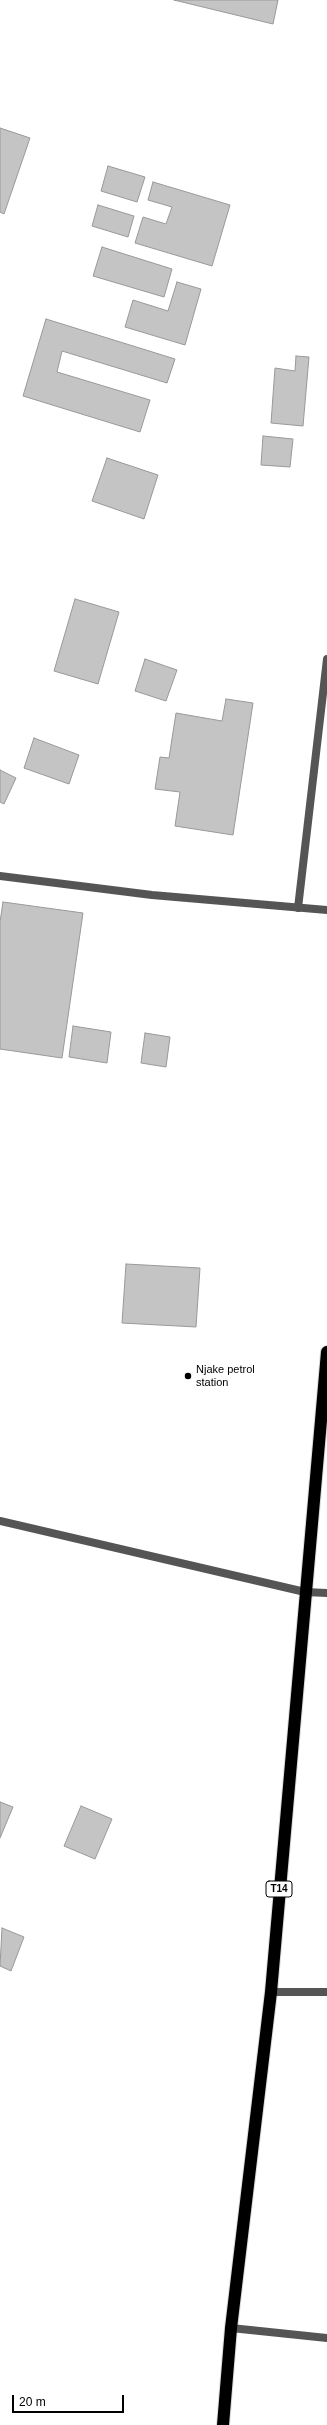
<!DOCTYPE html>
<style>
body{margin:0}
#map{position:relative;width:327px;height:2425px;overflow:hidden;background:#fff;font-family:Helvetica,sans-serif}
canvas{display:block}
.scale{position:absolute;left:12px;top:2395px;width:112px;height:18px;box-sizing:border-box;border:2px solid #000;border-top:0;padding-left:5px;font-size:12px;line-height:14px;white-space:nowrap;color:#000;-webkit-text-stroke:3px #fff;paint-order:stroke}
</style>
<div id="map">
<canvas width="327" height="2425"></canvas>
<div class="scale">20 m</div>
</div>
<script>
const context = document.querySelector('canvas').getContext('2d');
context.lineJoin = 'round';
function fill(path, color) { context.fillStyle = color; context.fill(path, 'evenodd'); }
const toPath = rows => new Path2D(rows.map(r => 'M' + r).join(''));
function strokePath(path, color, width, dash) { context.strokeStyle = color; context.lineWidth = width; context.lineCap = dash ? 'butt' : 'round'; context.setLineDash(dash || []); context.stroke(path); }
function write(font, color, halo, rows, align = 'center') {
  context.font = font + ' Helvetica,sans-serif'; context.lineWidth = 3.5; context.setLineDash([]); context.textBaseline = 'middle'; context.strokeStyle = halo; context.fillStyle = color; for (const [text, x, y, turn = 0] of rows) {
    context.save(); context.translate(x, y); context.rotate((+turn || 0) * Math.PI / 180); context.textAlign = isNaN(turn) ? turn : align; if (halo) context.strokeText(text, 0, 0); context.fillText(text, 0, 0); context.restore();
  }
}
const building = toPath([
 [174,0,278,0,273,24,174,0],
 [0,128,30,138,4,214,0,212,0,128],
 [108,166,145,177,137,202,101,191,108,166],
 [153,182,230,205,212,266,135,243,143,217,166,224,172,207,148,200,153,182],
 [98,205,134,216,128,237,92,226,98,205],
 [102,247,172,269,164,297,93,276,102,247],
 [177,282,201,289,185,345,125,327,133,300,168,311,177,282],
 [46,319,175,359,167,383,62,351,57,372,150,400,140,432,23,396,46,319],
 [296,356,309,357,303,426,271,423,275,368,295,371,296,356],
 [263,436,293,439,290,467,261,465,263,436],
 [107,458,158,475,144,519,92,501,107,458],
 [75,599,119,612,98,684,54,671,75,599],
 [145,659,177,670,166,701,135,691,145,659],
 [226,699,253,703,233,835,175,826,180,792,155,789,160,757,169,758,176,713,222,721,226,699],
 [34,738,79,755,69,784,24,768,34,738],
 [0,770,16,778,4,804,0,802,0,770],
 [3,902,83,913,62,1058,0,1049,0,922,3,902],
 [73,1026,111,1032,107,1063,69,1057,73,1026],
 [145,1033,170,1037,166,1067,141,1063,145,1033],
 [126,1264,200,1268,196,1327,122,1323,126,1264],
 [0,1802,13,1807,0,1838,0,1802],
 [81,1806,112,1819,95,1859,64,1846,81,1806],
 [2,1928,24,1937,11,1971,0,1966,2,1928]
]);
fill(building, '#c4c4c4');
strokePath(building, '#999', 1);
const highway = toPath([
 [223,2425,231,2328,271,1992,327,1352]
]);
strokePath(highway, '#dbdbdb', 14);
strokePath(toPath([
 [298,908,327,659]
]), '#555', 8);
strokePath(toPath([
 [0,876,152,895,327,910],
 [0,1521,305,1592,327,1593],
 [271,1992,327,1992],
 [231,2328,327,2338]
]), '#555', 8);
strokePath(highway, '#000', 12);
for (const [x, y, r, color] of [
 [188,1376,4,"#000"]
]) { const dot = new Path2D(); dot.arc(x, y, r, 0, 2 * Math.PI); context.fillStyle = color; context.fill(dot); strokePath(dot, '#fff', 1.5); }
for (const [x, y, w] of [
 [279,1889,26]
]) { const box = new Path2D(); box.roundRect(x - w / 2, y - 8, w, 16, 3); context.fillStyle = '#fff'; context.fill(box); strokePath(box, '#000', 1); }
write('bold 10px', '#000', null, [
 ["T14",279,1889]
]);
write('11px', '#000', '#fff', [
 ["Njake petrol",196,1370],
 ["station",196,1383]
], 'left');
</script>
